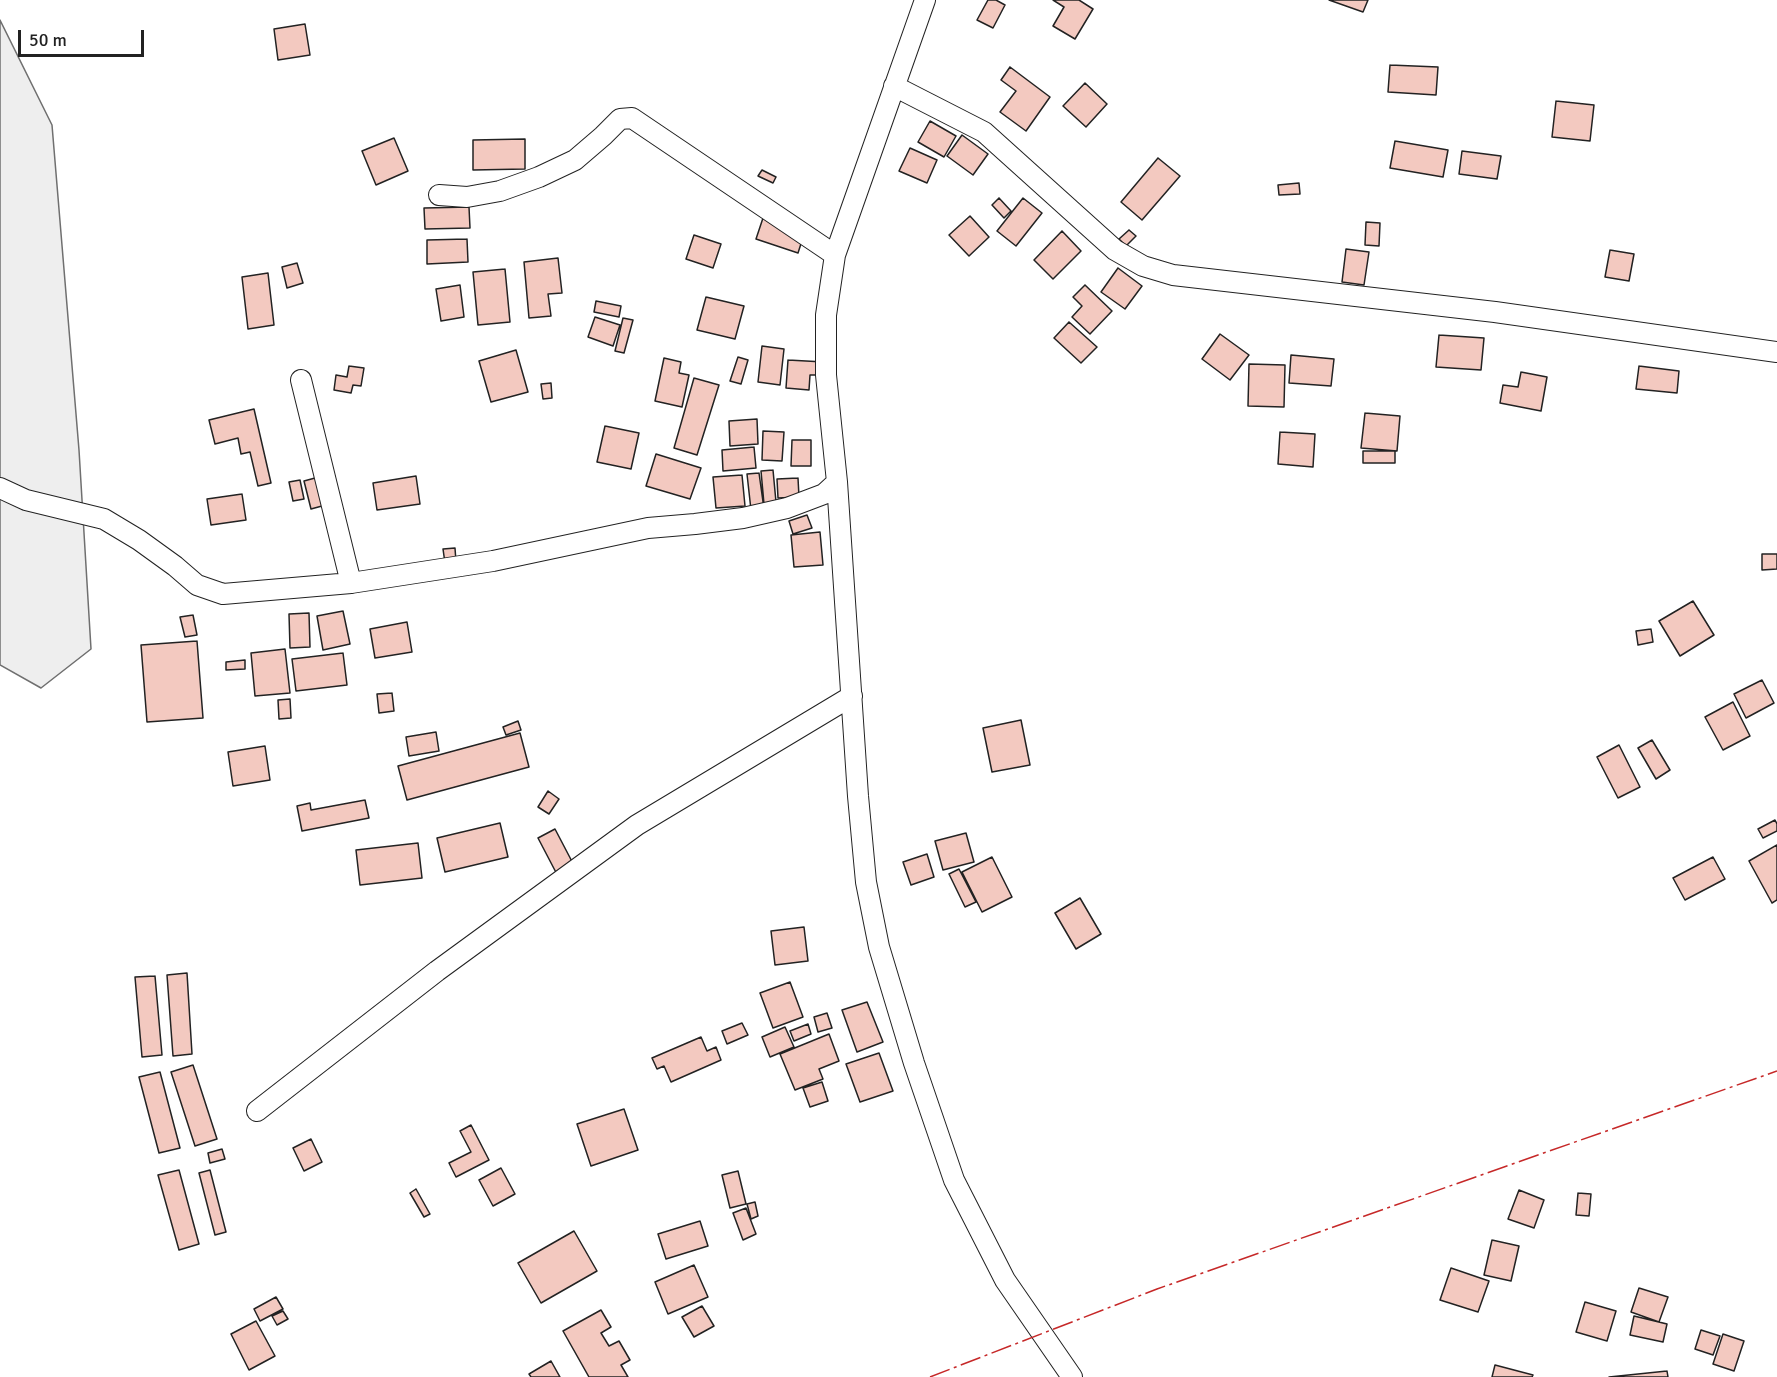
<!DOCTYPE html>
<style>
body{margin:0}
#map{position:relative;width:1777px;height:1377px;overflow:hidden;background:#fff;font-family:Signika,sans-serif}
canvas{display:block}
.scale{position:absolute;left:18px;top:30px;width:126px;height:27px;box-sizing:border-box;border:3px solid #222;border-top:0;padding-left:8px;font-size:18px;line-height:21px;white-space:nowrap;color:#222;-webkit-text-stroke:4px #fff;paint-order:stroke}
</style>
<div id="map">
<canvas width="1777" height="1377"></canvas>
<div class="scale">50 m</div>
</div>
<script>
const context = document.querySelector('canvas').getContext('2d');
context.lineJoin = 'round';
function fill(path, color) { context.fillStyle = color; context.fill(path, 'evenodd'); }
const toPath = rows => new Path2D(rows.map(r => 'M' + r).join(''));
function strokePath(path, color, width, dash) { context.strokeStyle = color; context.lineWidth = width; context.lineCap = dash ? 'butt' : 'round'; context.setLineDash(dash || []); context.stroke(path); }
const green = toPath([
 [0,20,52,125,79,450,91,649,41,688,0,665,0,20]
]);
fill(green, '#eee');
strokePath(green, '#6f6f6f', 1.5);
const building = toPath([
 [988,0,996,0,1005,5,993,28,977,20,988,0],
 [1053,0,1079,0,1093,9,1075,39,1053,26,1064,7,1053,0],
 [1329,0,1368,0,1363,12,1329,0],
 [305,24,310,55,278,60,274,29,305,24],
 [1390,65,1438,67,1436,95,1388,92,1390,65],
 [1010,67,1050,97,1026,131,1000,112,1016,91,1001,80,1010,67],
 [1085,83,1107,104,1086,127,1063,106,1085,83],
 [1556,101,1594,105,1590,141,1552,137,1556,101],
 [930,121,956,136,944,157,918,142,930,121],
 [962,135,988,154,973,175,947,156,962,135],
 [394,138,408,171,376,185,362,151,394,138],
 [525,139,525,169,473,170,473,140,525,139],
 [1395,141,1448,150,1443,177,1390,168,1395,141],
 [910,148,937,160,927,183,899,171,910,148],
 [1462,151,1501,156,1497,179,1459,174,1462,151],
 [1158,158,1180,176,1142,220,1121,202,1158,158],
 [762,170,776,177,773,183,758,176,762,170],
 [1299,183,1300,194,1279,195,1278,185,1299,183],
 [999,198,1011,211,1004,218,992,205,999,198],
 [1023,198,1042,213,1016,246,997,231,1023,198],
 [469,207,470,228,425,229,424,208,469,207],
 [764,215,806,228,798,253,756,239,764,215],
 [970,216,989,237,969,256,949,235,970,216],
 [1366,222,1380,223,1379,246,1365,245,1366,222],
 [1129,230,1136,236,1126,246,1119,239,1129,230],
 [1062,231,1081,251,1053,279,1034,260,1062,231],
 [694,235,721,244,713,268,686,259,694,235],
 [467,239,468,262,427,264,427,240,467,239],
 [1346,249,1369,252,1364,285,1342,282,1346,249],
 [1610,250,1634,254,1629,281,1605,277,1610,250],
 [558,258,562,293,548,294,551,316,529,318,524,262,558,258],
 [297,263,303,283,287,288,282,267,297,263],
 [1118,268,1142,286,1125,309,1101,292,1118,268],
 [505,269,510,322,478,325,473,272,505,269],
 [268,273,274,325,248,329,242,277,268,273],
 [460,285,464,317,441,321,436,289,460,285],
 [1085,285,1112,311,1090,334,1072,317,1082,306,1073,297,1085,285],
 [706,297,744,306,735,339,697,330,706,297],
 [596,301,621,306,619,317,594,312,596,301],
 [595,317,620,325,613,346,588,337,595,317],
 [623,318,633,320,624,353,615,351,623,318],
 [1069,322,1097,347,1081,363,1054,338,1069,322],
 [1220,334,1249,355,1230,380,1202,359,1220,334],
 [1439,335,1484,338,1481,370,1436,367,1439,335],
 [762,346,784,349,780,385,758,382,762,346],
 [516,350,528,392,491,402,479,361,516,350],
 [1291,355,1334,359,1331,386,1289,383,1291,355],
 [738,357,748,360,741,384,730,381,738,357],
 [664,358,681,362,679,373,689,375,682,407,655,401,664,358],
 [788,360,824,362,823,375,810,375,809,390,786,388,788,360],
 [1249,364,1285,365,1284,407,1248,406,1249,364],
 [349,366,364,368,361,386,353,385,351,393,334,390,336,375,347,377,349,366],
 [1639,366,1679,371,1677,393,1636,389,1639,366],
 [1521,372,1547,377,1541,411,1500,403,1503,385,1518,387,1521,372],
 [694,378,719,385,697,455,674,448,694,378],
 [551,383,552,398,543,399,541,384,551,383],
 [254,409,271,483,258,486,250,452,241,454,238,438,215,444,209,420,254,409],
 [1365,413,1400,416,1397,451,1361,448,1365,413],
 [757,419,758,444,730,446,729,421,757,419],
 [605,426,639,433,631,469,597,462,605,426],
 [763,431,784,432,782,461,762,460,763,431],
 [1280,432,1315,434,1313,467,1278,464,1280,432],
 [792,440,811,440,811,466,791,466,792,440],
 [754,447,756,468,723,471,722,450,754,447],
 [1363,451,1395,451,1395,463,1363,463,1363,451],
 [656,454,701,468,690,499,646,486,656,454],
 [773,470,776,502,764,504,761,471,773,470],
 [759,473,764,509,751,510,747,474,759,473],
 [326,475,333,503,311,509,304,481,326,475],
 [742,475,745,506,716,508,713,477,742,475],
 [416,476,420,504,377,510,373,483,416,476],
 [798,478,799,497,778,498,777,479,798,478],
 [300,480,304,499,293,501,289,482,300,480],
 [242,494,246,520,211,525,207,499,242,494],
 [807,515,812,528,793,534,789,521,807,515],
 [820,532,823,565,794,567,791,535,820,532],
 [455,548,456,562,445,563,443,549,455,548],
 [1762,554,1777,554,1777,569,1762,570,1762,554],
 [1693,601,1714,635,1680,656,1659,621,1693,601],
 [343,611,350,644,323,650,317,616,343,611],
 [309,613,310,647,290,648,289,614,309,613],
 [193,615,197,635,185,637,180,617,193,615],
 [407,622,412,652,375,658,370,629,407,622],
 [1651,629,1653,642,1638,645,1636,631,1651,629],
 [197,641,203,718,147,722,141,645,197,641],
 [285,649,290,693,255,696,251,653,285,649],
 [343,653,347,685,296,691,292,659,343,653],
 [245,660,245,669,226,670,226,662,245,660],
 [1762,680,1774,703,1746,718,1734,694,1762,680],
 [392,693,394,711,379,713,377,694,392,693],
 [290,699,291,718,279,719,278,700,290,699],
 [1733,702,1750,736,1723,750,1705,717,1733,702],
 [1021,720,1030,765,992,772,983,728,1021,720],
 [518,721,521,730,506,735,503,727,518,721],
 [436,732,439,751,409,756,406,737,436,732],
 [520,733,529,767,407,800,398,766,520,733],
 [1652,740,1670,770,1656,779,1638,748,1652,740],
 [1619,745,1640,787,1618,798,1597,757,1619,745],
 [265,746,270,780,233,786,228,752,265,746],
 [548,791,559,799,549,814,538,807,548,791],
 [365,800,369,818,302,831,297,806,310,803,311,810,365,800],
 [1775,820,1777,824,1777,831,1763,838,1758,829,1775,820],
 [500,823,508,857,445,872,437,838,500,823],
 [555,829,578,873,561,882,538,838,555,829],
 [966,833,974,862,943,870,935,841,966,833],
 [418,843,422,878,360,885,356,850,418,843],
 [1777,845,1777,900,1772,903,1749,861,1777,845],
 [927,854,934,877,911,885,903,862,927,854],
 [992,857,1012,897,982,912,962,872,992,857],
 [1713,857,1725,879,1685,900,1673,878,1713,857],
 [959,869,976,902,965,907,949,874,959,869],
 [1080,898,1101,934,1076,949,1055,913,1080,898],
 [804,927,808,961,775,965,771,931,804,927],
 [187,973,192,1054,173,1056,167,975,187,973],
 [155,976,162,1055,142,1057,135,977,155,976],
 [790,982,803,1017,773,1028,760,993,790,982],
 [867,1002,883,1042,857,1052,842,1010,867,1002],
 [827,1013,832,1028,818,1032,814,1017,827,1013],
 [742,1023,748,1035,727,1044,722,1031,742,1023],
 [808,1024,811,1034,794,1041,790,1031,808,1024],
 [785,1027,794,1047,770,1057,762,1037,785,1027],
 [829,1034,839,1061,819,1069,823,1079,795,1090,780,1054,829,1034],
 [701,1037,707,1051,716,1047,721,1060,671,1082,664,1066,657,1069,652,1058,701,1037],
 [879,1053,893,1091,860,1102,846,1064,879,1053],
 [193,1065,217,1139,195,1146,171,1072,193,1065],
 [160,1072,180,1148,159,1153,139,1077,160,1072],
 [822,1082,828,1101,810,1107,803,1088,822,1082],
 [624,1109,638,1150,591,1166,577,1124,624,1109],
 [471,1125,489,1160,456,1177,449,1163,471,1152,460,1131,471,1125],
 [311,1139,322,1162,304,1171,293,1148,311,1139],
 [222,1149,225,1159,210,1163,208,1153,222,1149],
 [501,1168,515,1194,493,1206,479,1180,501,1168],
 [179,1170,199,1244,179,1250,158,1175,179,1170],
 [210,1170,226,1232,215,1235,199,1173,210,1170],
 [738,1171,746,1204,730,1208,722,1175,738,1171],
 [416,1189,430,1214,424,1217,410,1193,416,1189],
 [1519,1190,1544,1200,1534,1228,1508,1219,1519,1190],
 [1578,1193,1591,1194,1589,1216,1576,1215,1578,1193],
 [755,1202,758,1216,751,1219,747,1204,755,1202],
 [746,1208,756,1234,743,1240,733,1213,746,1208],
 [700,1221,708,1246,666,1259,658,1234,700,1221],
 [574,1231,597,1271,541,1303,518,1263,574,1231],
 [1492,1240,1519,1246,1511,1281,1484,1275,1492,1240],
 [694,1265,708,1297,668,1314,655,1282,694,1265],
 [1451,1268,1489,1281,1478,1312,1440,1300,1451,1268],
 [1639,1288,1668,1297,1659,1322,1631,1312,1639,1288],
 [276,1297,283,1309,260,1321,254,1309,276,1297],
 [1585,1302,1616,1311,1607,1341,1576,1332,1585,1302],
 [702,1306,714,1326,694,1337,682,1317,702,1306],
 [601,1310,611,1327,601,1333,609,1346,619,1341,630,1360,621,1365,628,1377,589,1377,563,1331,601,1310],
 [283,1311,288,1319,277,1325,272,1316,283,1311],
 [1634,1316,1667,1324,1663,1342,1630,1335,1634,1316],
 [256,1321,275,1356,249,1370,231,1334,256,1321],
 [1701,1330,1720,1336,1713,1355,1695,1349,1701,1330],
 [1723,1334,1744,1341,1734,1371,1713,1364,1723,1334],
 [551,1361,560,1377,531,1377,529,1374,551,1361],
 [1495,1365,1533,1375,1532,1377,1492,1377,1495,1365],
 [1667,1371,1668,1377,1609,1377,1667,1371]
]);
fill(building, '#f3c9c0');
strokePath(building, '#222', 1.5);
const minor = toPath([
 [925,0,835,255,826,315,826,375,837,482,858,796,866,882,879,947,914,1063,954,1180,1005,1280,1072,1377],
 [894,86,984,132,1115,250,1143,266,1173,275,1495,312,1777,352],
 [439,195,467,197,500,191,539,177,575,160,603,136,620,119,632,118,835,255],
 [301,380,351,583],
 [0,488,26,500,104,519,139,540,175,566,197,585,223,594,351,583,493,561,648,528,695,524,743,518,787,508,824,494,837,482],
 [257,1111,437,971,637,825,852,696]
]);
strokePath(minor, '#222', 22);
strokePath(minor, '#fff', 20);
strokePath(toPath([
 [930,1377,1157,1289,1777,1071]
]), '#c62828', 1.5, [21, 4.5, 3, 4.5]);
</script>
